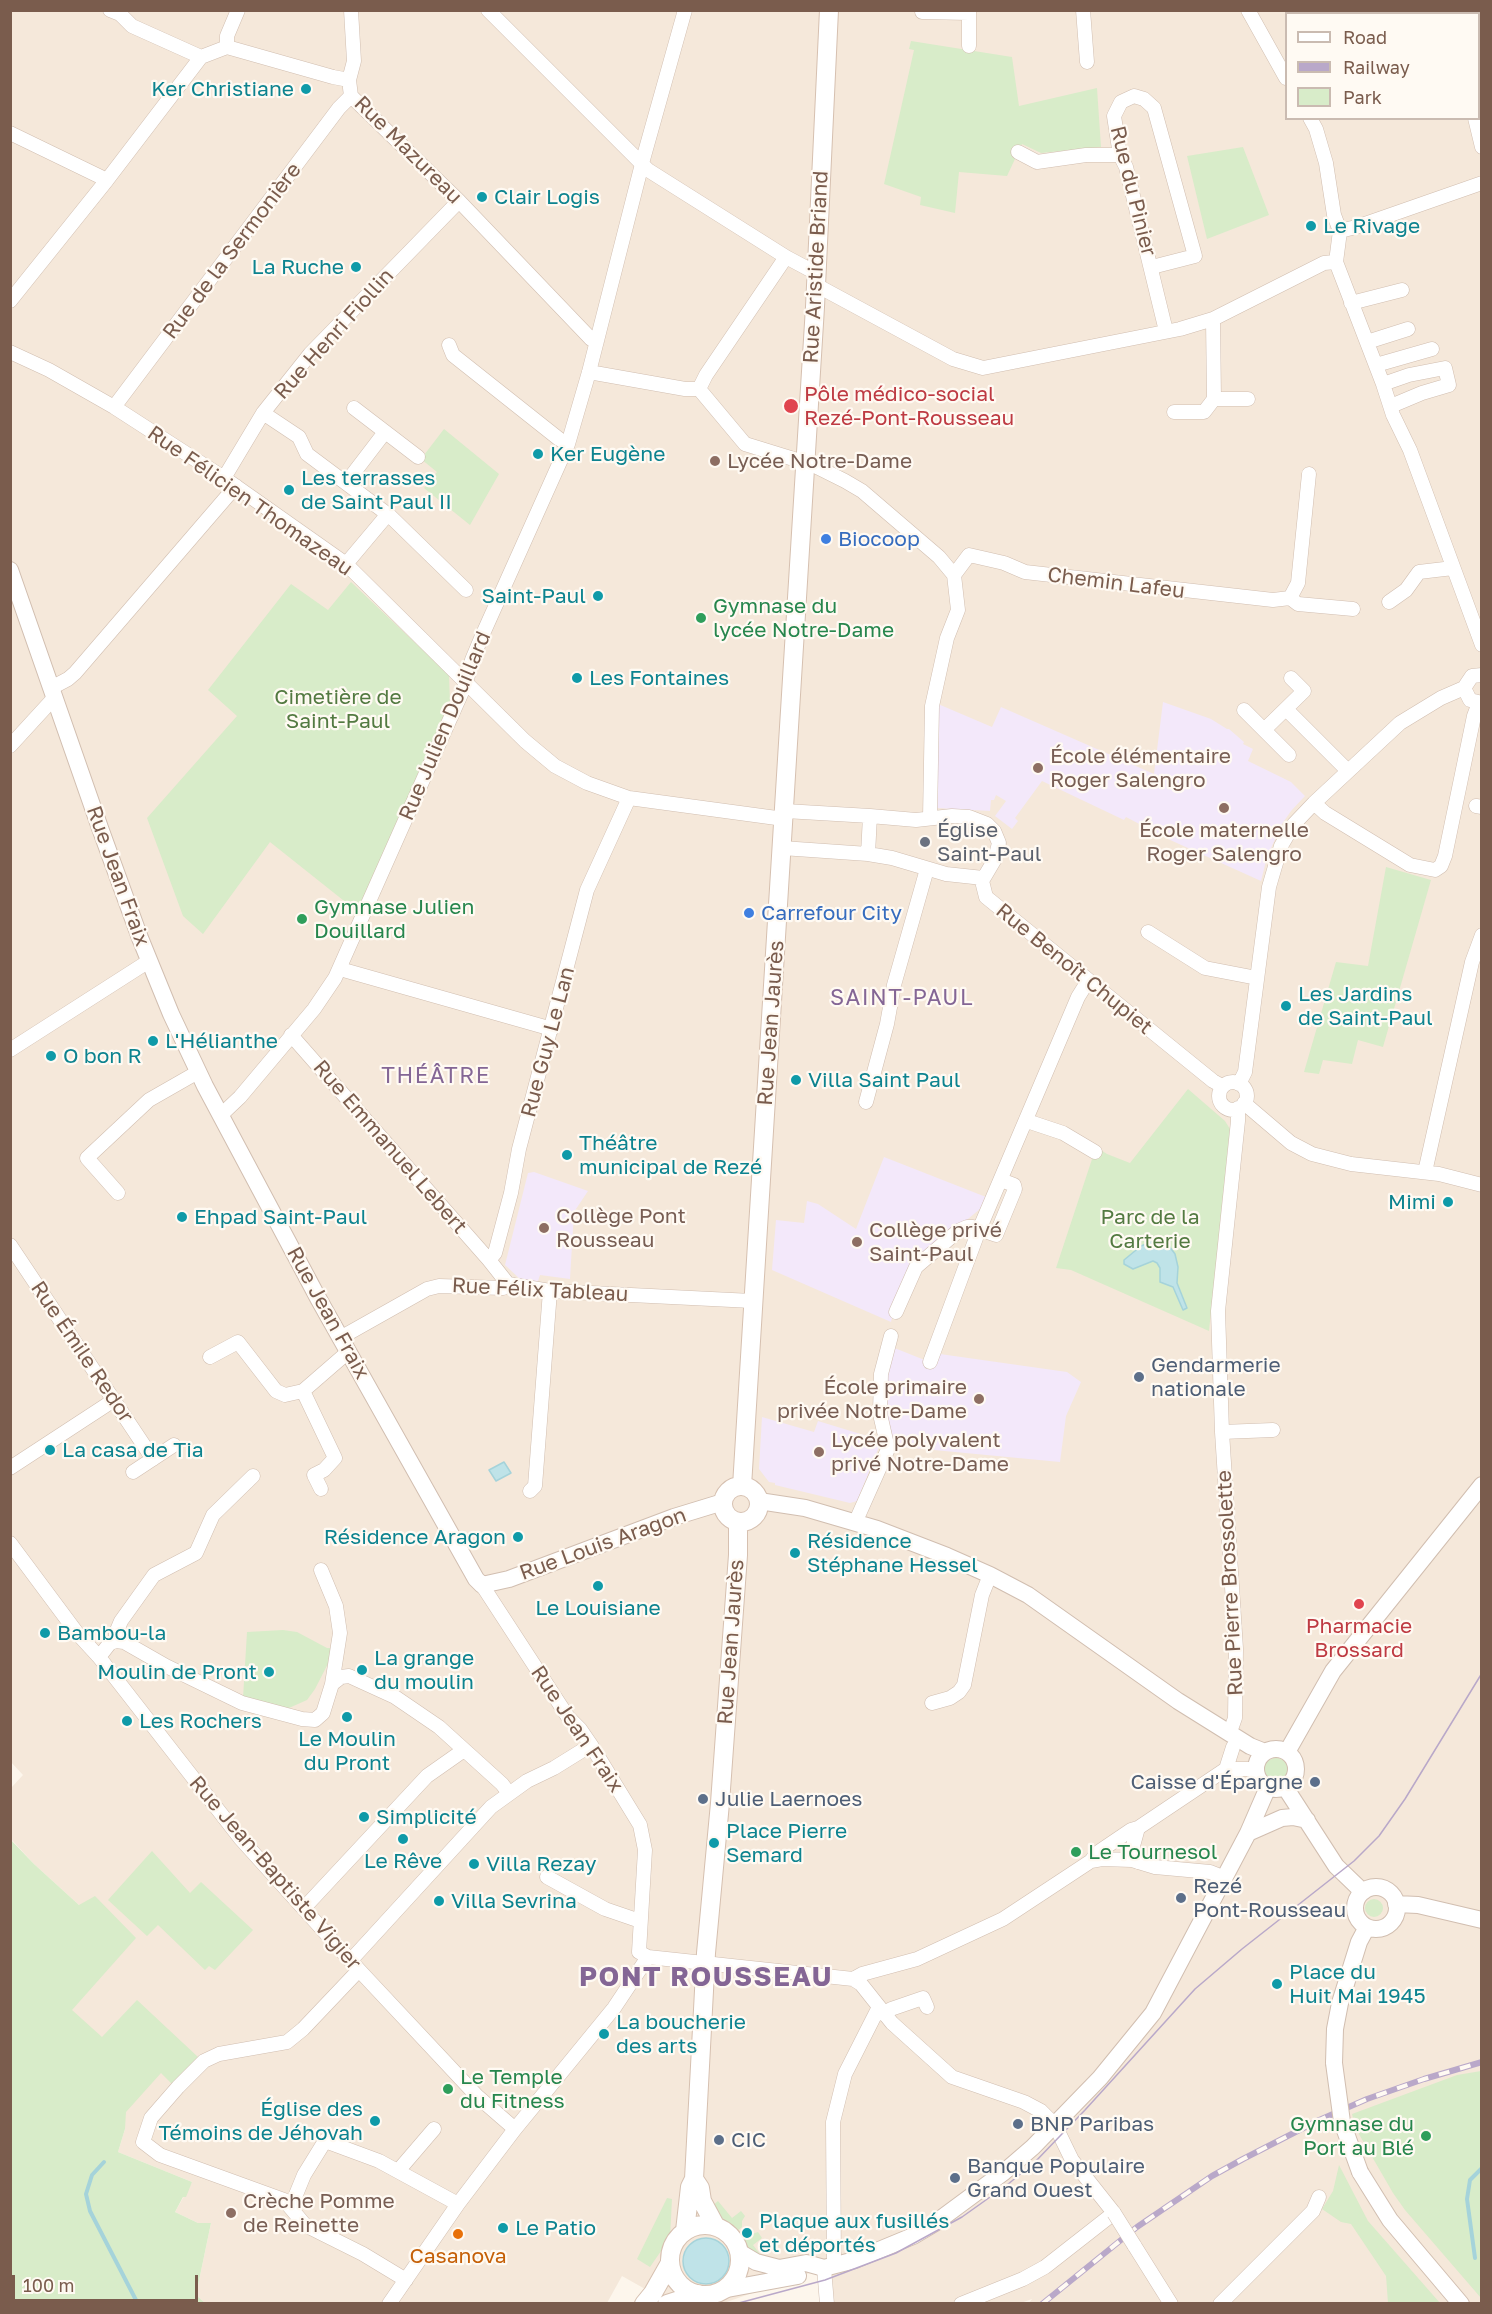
<!DOCTYPE html>
<meta charset="utf-8">
<style>
body{margin:0}
#map{position:relative;width:1492px;height:2314px;overflow:hidden;background:#fdf6ec;font-family:"Golos Text",sans-serif}
canvas{display:block}
.frame{position:absolute;inset:0;border:12px solid #7a5c4d;pointer-events:none}
.legend{position:absolute;left:1285px;top:12px;width:195px;height:108px;box-sizing:border-box;background:#fffaf3;border:2px solid #cabbb1;margin:0;padding:8px 10px;list-style:none;font-size:18px;color:#7a5c4d}
.legend li{display:flex;align-items:center;gap:12px;height:30px}
.legend b{width:30px;border:2px solid #cabbb1}
.scale{position:absolute;left:12px;top:2275px;width:186px;height:27px;box-sizing:border-box;border:3px solid #7a5c4d;border-top:0;padding-left:8px;font-size:18px;line-height:21px;white-space:nowrap;color:#7a5c4d;-webkit-text-stroke:4px #fffaf3;paint-order:stroke}
</style>
<div id="map">
<canvas width="1492" height="2314"></canvas>
<div class="frame"></div>
<ul class="legend">
<li><b style="height:8px;background:#fff"></b>Road</li>
<li><b style="height:8px;background:#b9a8c9"></b>Railway</li>
<li><b style="height:16px;background:#d8ecc9"></b>Park</li>
</ul>
<div class="scale">100 m</div>
</div>
<script>
const context = document.querySelector('canvas').getContext('2d');
context.lineJoin = 'round';
function fill(path, color) { context.fillStyle = color; context.fill(path, 'evenodd'); }
const toPath = rows => new Path2D(rows.map(r => 'M' + r).join(''));
function strokePath(path, color, width, dash) { context.strokeStyle = color; context.lineWidth = width; context.lineCap = dash ? 'butt' : 'round'; context.setLineDash(dash || []); context.stroke(path); }
function write(font, color, halo, rows, align = 'center') {
  context.font = font + ' "Golos Text",sans-serif'; context.lineWidth = 4.5; context.setLineDash([]); context.textBaseline = 'middle'; context.strokeStyle = halo; context.fillStyle = color; for (const [text, x, y, turn = 0] of rows) {
    context.save(); context.translate(x, y); context.rotate((+turn || 0) * Math.PI / 180); context.textAlign = isNaN(turn) ? turn : align; if (halo) context.strokeText(text, 0, 0); context.fillText(text, 0, 0); context.restore();
  }
}
fill(toPath([
 [11,11,1481,11,1481,2303,1029,2303,1032,2299,1018,2304,834,2303,815,2271,721,2304,670,2303,622,2276,607,2303,205,2303,196,2295,211,2223,198,2223,175,2212,192,2182,118,2152,125,2129,54,2050,79,1905,34,1864,11,1839,11,1788,23,1775,10,1761],
 [1286,14,1478,14,1478,118,1286,118]
]), '#f5e8da');
fill(toPath([
 [1163,702,1211,719,1227,729,1229,729,1244,742,1243,744,1253,749,1248,761,1291,782,1305,796,1291,811,1282,824,1267,857,1261,881,1168,839,1126,817,1124,820,1042,781,1015,818,1018,821,1012,829,995,816,1006,801,996,795,994,800,991,800,990,811,937,808,938,704,992,727,1001,707,1154,774],
 [884,1157,986,1197,980,1209,911,1266,894,1309,891,1322,772,1270,776,1220,804,1223,807,1201,818,1204,856,1229],
 [534,1172,588,1191,574,1212,570,1279,540,1275,538,1281,521,1280,505,1265,528,1173],
 [892,1347,937,1365,940,1354,1067,1372,1081,1382,1066,1416,1060,1462,892,1446,885,1415,884,1373],
 [762,1417,814,1432,818,1421,880,1440,881,1442,857,1501,850,1503,775,1485,775,1483,769,1482,759,1469]
]), '#f3e8fa');
fill(toPath([
 [911,41,1012,57,1019,106,1097,88,1101,147,1041,153,1022,144,1007,176,959,172,955,213,920,205,921,197,884,184,914,50,909,49],
 [1243,147,1269,215,1207,239,1187,156],
 [444,429,499,474,470,525,424,488,437,472,421,459],
 [351,582,449,675,450,702,358,912,270,842,203,934,183,916,147,818,237,716,208,690,291,584,328,610],
 [1386,867,1431,880,1383,1047,1358,1040,1352,1064,1323,1060,1319,1074,1304,1072,1336,962,1368,966],
 [1188,1089,1225,1121,1230,1129,1209,1331,1071,1270,1056,1268,1096,1147,1107,1154,1130,1163],
 [283,1630,297,1632,327,1648,336,1648,315,1689,307,1700,289,1708,243,1698,247,1632],
 '1264 1770a12 12 0 1 1 24 0a12 12 0 1 1-24 0Z',
 [10,1839,34,1864,79,1905,95,1896,136,1938,72,2010,102,2037,137,2000,198,2057,172,2084,161,2073,126,2112,125,2129,118,2152,192,2182,186,2197,183,2197,175,2212,198,2223,211,2223,196,2295,205,2303,11,2303],
 [152,1851,190,1893,201,1882,253,1930,215,1970,209,1966,205,1970,158,1925,147,1936,108,1900],
 '1365 1908a9 9 0 1 1 18 0a9 9 0 1 1-18 0Z',
 [1481,2071,1482,2071,1481,2298,1405,2210,1393,2193,1356,2129,1352,2114,1457,2075],
 [1339,2165,1368,2221,1440,2303,1388,2303,1386,2276,1351,2224,1341,2222,1322,2209,1333,2191],
 [667,2198,672,2199,670,2238,650,2267,637,2259],
 [718,2201,732,2218,741,2211,745,2216,742,2221,742,2227,735,2233,712,2206],
 [746,2232,752,2234,758,2232,762,2238,753,2245,766,2262,759,2260,739,2237]
]), '#d8ecc9');
const water = toPath([
 [1156,1240,1166,1242,1175,1254,1178,1267,1177,1283,1187,1308,1183,1310,1173,1287,1160,1282,1160,1268,1157,1263,1153,1261,1133,1269,1124,1264,1124,1260,1141,1246,1156,1240],
 [504,1462,511,1473,496,1481,489,1470,504,1462],
 '683 2261a23 23 0 1 1 46 0a23 23 0 1 1-46 0Z'
]);
fill(water, '#bfe3e8');
strokePath(water, '#a5d3da', 1.5);
strokePath(toPath([
 [104,2162,92,2175,86,2194,90,2211,138,2304],
 [1475,2258,1467,2199,1470,2180,1482,2168]
]), '#a5d3da', 4);
const minor = toPath([
 [110,10,120,14,132,26,201,57],
 [488,10,648,170,786,257,816,273],
 [969,10,969,46],
 [1083,10,1087,62],
 [1248,10,1286,78],
 [1464,10,1464,14],
 [922,12,969,13],
 [1478,36,1482,36],
 [227,47,227,36,238,10],
 [349,80,354,61,351,10],
 [1310,118,1316,129,1326,163,1334,215,1340,231,1336,262,1383,384,1393,415,1410,450,1482,645],
 [1475,118,1482,147],
 [10,133,107,180],
 [1018,152,1037,162,1086,155,1120,155],
 [1340,231,1356,227,1482,183],
 [1152,267,1195,256,1154,108,1144,99,1134,96,1121,102,1114,116,1120,155,1126,167,1166,331],
 [816,285,953,359,983,368,1180,329,1213,319,1324,263,1336,262],
 [10,301,107,180,201,57,227,47,333,77,349,80,351,96,459,201,591,339,597,341],
 [1351,303,1402,290],
 [1213,319,1214,399,1248,399],
 [1367,342,1408,329],
 [449,345,453,355,559,439,568,444],
 [10,352,49,370,114,407,224,478,346,564,525,741,555,766,587,783,629,798,784,819],
 [1376,365,1432,349],
 [589,372,685,389,699,389,745,444,813,465,845,481,862,491,939,557,954,575,958,610,947,638,932,706,930,818],
 [1383,384,1409,375,1445,368,1449,385,1422,393,1391,406],
 [699,389,706,375,786,257],
 [114,407,339,108,351,96],
 [354,408,418,457],
 [1174,412,1204,412,1214,399],
 [263,413,299,437,307,454,390,516,466,590],
 [224,478,263,413,310,354,459,201],
 [346,483,385,432],
 [346,564,388,514],
 [954,575,969,555,1004,563,1025,572,1273,600,1290,598,1298,604,1353,609],
 [1290,598,1298,583,1309,474],
 [1389,602,1406,590,1419,572,1453,568],
 [1482,675,1472,676,1464,688,1470,700,1482,703],
 [51,688,68,679,75,673,236,486],
 [1286,709,1348,771],
 [1244,710,1264,730,1304,691,1291,678],
 [1264,730,1289,755],
 [10,746,54,698],
 [1314,803,1325,813,1410,865,1435,870,1441,866,1445,856,1474,716,1479,703],
 [1476,806,1482,807],
 [870,816,916,820,952,816,969,817,987,824,994,831,999,843,995,859,982,881,986,897,1213,1081,1222,1086],
 [782,848,868,854,870,816,785,811],
 [868,854,892,858,946,874,983,878],
 [1148,932,1205,968,1257,978],
 [340,969,552,1029],
 [291,1035,489,1260,508,1284],
 [10,1050,149,961],
 '1219 1096a14 14 0 1 1 28 0a14 14 0 1 1-28 0Z',
 [1239,1084,1245,1072,1269,887,1281,846,1294,824,1314,803,1400,723,1441,698,1464,688],
 [866,1102,887,1024,894,985,927,869],
 [1244,1103,1291,1143,1312,1154,1351,1164,1439,1174,1482,1185],
 [221,1115,240,1097,314,1009,335,978,466,683,472,660,482,636,568,444,589,372,644,156,685,10],
 [1027,1121,1063,1133,1095,1152],
 [1425,1172,1472,962,1482,935],
 [118,1193,87,1158,149,1100,198,1072],
 [10,1245,153,1459],
 [489,1260,495,1253,511,1193,519,1149,587,890,629,798],
 [896,1312,916,1267,958,1231,967,1227,973,1227,996,1235,1015,1189,1014,1185,1001,1180],
 [340,1338,427,1289,439,1286,503,1288,508,1284,550,1291,752,1301],
 [210,1357,238,1342,276,1391,285,1395,303,1391,348,1352],
 [930,1362,979,1230,1078,997,1088,981],
 [303,1391,335,1458,324,1470,314,1475,321,1489],
 [1222,1432,1273,1430],
 [10,1468,114,1400],
 [133,1472,174,1445],
 [530,1491,535,1486,550,1291],
 [855,1523,888,1449,880,1414,881,1374,891,1336],
 [10,1543,77,1633,99,1657,240,1838,359,1970,477,2096,515,2129],
 [482,1585,568,1717,580,1729,591,1745,640,1825,645,1850,639,1952,648,1957,853,1979,862,1974,917,1959,1003,1919,1091,1861,1097,1853,1131,1830,1138,1828,1226,1769,1256,1769],
 [116,1641,116,1633,121,1621,154,1575,196,1553,213,1515,253,1476],
 [99,1657,110,1643,116,1641,124,1642,166,1666,242,1703,302,1719,315,1720,323,1713,332,1684,340,1633,336,1606,321,1570],
 [332,1684,341,1677,349,1676,395,1697,439,1727,502,1784,508,1792],
 [932,1703,950,1698,959,1692,964,1685,982,1595,990,1575],
 [1230,1732,1235,1718,1236,1649,1222,1432,1218,1311,1238,1121,1238,1108],
 [1226,1769,1233,1747],
 [1091,1861,1102,1859,1132,1860,1155,1867,1210,1872,1225,1878],
 [1138,1862,1134,1854,1133,1846,1138,1828],
 [547,1877,605,1909,640,1921],
 [304,1908,427,1776,464,1750],
 [351,1960,491,1807,527,1781,554,1768,591,1745],
 [359,1970,303,2029,287,2042,219,2054,204,2061,178,2087,151,2118,143,2142,160,2155,284,2200,305,2225,363,2254,406,2280],
 [853,1979,861,1984,892,2023,952,2077,1024,2102,1041,2111,1055,2125,1072,2160,1114,2213,1045,2267,1023,2279,961,2304],
 [885,2015,891,2009,923,1998,927,2007],
 [398,2171,434,2129],
 [293,2210,295,2197,304,2175,325,2141,379,2161,458,2204],
 [1134,2245,1171,2304],
 [834,2265,833,2122,845,2074,879,2007],
 [824,2268,827,2304],
 [389,2304,458,2204,515,2129,614,2008,648,1957],
 [1220,2304,1313,2211,1319,2197]
]);
const tertiary = toPath([
 [10,570,100,828,140,938,171,1014,205,1086,318,1298,476,1579,482,1585,509,1579,674,1517,723,1502],
 [759,1501,805,1508,877,1529,947,1556,990,1575,1028,1595,1178,1701,1250,1746,1265,1752],
 '1256 1769a20 20 0 1 1 40 0a20 20 0 1 1-40 0Z',
 [1287,1752,1333,1671,1482,1485],
 [1285,1787,1336,1866,1363,1892],
 [1248,1833,1282,1818,1293,1817,1307,1820],
 '1355 1908a21 21 0 1 1 42 0a21 21 0 1 1-42 0Z',
 [1396,1904,1418,1905,1482,1920],
 [1334,2063,1335,2029,1340,2003,1359,1942,1367,1927],
 [1360,2172,1390,2220,1461,2304],
 [739,2252,756,2262,779,2268,806,2263,824,2268,855,2260,913,2236,935,2223,1004,2172,1033,2147,1100,2078,1153,2013,1248,1833,1268,1787],
 [722,2290,798,2276]
]);
const secondary = toPath([
 [742,1486,815,307,829,10],
 '723 1504a18 18 0 1 1 36 0a18 18 0 1 1-36 0Z',
 [694,2179,700,2188,702,2201,716,2227],
 '670 2260a35 35 0 1 1 70 0a35 35 0 1 1-70 0Z',
 [685,2231,690,2187,694,2179,706,1953,720,1803,738,1555,738,1522],
 [644,2304,653,2293,670,2263],
 [667,2304,698,2294]
]);
strokePath(minor, '#d1beb0', 15);
strokePath(tertiary, '#d1beb0', 18);
strokePath(secondary, '#d6c0b0', 20);
strokePath(minor, '#fff', 14);
strokePath(tertiary, '#fff', 16);
strokePath(secondary, '#fff', 18);
strokePath(toPath([
 [735,2304,825,2280,896,2253,962,2217,1007,2185,1035,2162,1085,2110,1195,1989,1242,1949,1354,1861,1379,1836,1405,1799,1482,1673]
]), '#b9a8c9', 1.5);
const rail = toPath([
 [1042,2304,1137,2227,1212,2176,1243,2159,1317,2121,1367,2099,1424,2079,1482,2062]
]);
strokePath(rail, '#b9a8c9', 6);
strokePath(rail, '#fffaf3', 4, [11]);
const minorBridge = toPath([
 [1114,2213,1134,2245]
]);
const tertiaryBridge = toPath([
 [1334,2063,1342,2122,1360,2172]
]);
strokePath(minorBridge, '#d1beb0', 15, []);
strokePath(tertiaryBridge, '#d1beb0', 18, []);
strokePath(minorBridge, '#fff', 14);
strokePath(tertiaryBridge, '#fff', 16);
for (const [x, y, r, color] of [
 [306,89,6,"#0f9aa8"],
 [482,197,6,"#0f9aa8"],
 [1311,226,6,"#0f9aa8"],
 [356,267,6,"#0f9aa8"],
 [791,406,8,"#e0444e"],
 [538,454,6,"#0f9aa8"],
 [715,461,6,"#8d6e63"],
 [289,490,6,"#0f9aa8"],
 [826,539,6,"#3f7fe0"],
 [598,596,6,"#0f9aa8"],
 [701,618,6,"#2e9e5b"],
 [577,678,6,"#0f9aa8"],
 [1038,768,6,"#8d6e63"],
 [1224,808,6,"#8d6e63"],
 [925,842,6,"#6b7280"],
 [749,913,6,"#3f7fe0"],
 [302,919,6,"#2e9e5b"],
 [1286,1006,6,"#0f9aa8"],
 [153,1041,6,"#0f9aa8"],
 [51,1056,6,"#0f9aa8"],
 [796,1080,6,"#0f9aa8"],
 [567,1155,6,"#0f9aa8"],
 [1448,1202,6,"#0f9aa8"],
 [182,1217,6,"#0f9aa8"],
 [544,1228,6,"#8d6e63"],
 [857,1242,6,"#8d6e63"],
 [1139,1377,6,"#5c6f8a"],
 [979,1399,6,"#8d6e63"],
 [50,1450,6,"#0f9aa8"],
 [819,1452,6,"#8d6e63"],
 [518,1537,6,"#0f9aa8"],
 [795,1553,6,"#0f9aa8"],
 [598,1586,6,"#0f9aa8"],
 [1359,1604,6,"#e0444e"],
 [45,1633,6,"#0f9aa8"],
 [362,1670,6,"#0f9aa8"],
 [269,1672,6,"#0f9aa8"],
 [347,1717,6,"#0f9aa8"],
 [127,1721,6,"#0f9aa8"],
 [1315,1782,6,"#5c6f8a"],
 [703,1799,6,"#5c6f8a"],
 [364,1817,6,"#0f9aa8"],
 [403,1839,6,"#0f9aa8"],
 [714,1843,6,"#0f9aa8"],
 [1076,1852,6,"#2e9e5b"],
 [474,1864,6,"#0f9aa8"],
 [1181,1898,6,"#5c6f8a"],
 [439,1901,6,"#0f9aa8"],
 [1277,1984,6,"#0f9aa8"],
 [604,2034,6,"#0f9aa8"],
 [448,2089,6,"#2e9e5b"],
 [375,2121,6,"#0f9aa8"],
 [1018,2124,6,"#5c6f8a"],
 [1426,2136,6,"#2e9e5b"],
 [719,2140,6,"#5c6f8a"],
 [955,2178,6,"#5c6f8a"],
 [231,2213,6,"#8d6e63"],
 [503,2228,6,"#0f9aa8"],
 [747,2233,6,"#0f9aa8"],
 [458,2234,6,"#e8710a"]
]) { const dot = new Path2D(); dot.arc(x, y, r, 0, 2 * Math.PI); context.fillStyle = color; context.fill(dot); strokePath(dot, '#fffaf3', 2); }
write('21px', '#0d838f', '#fffaf3', [
 ["Ker Christiane",294,89,"right"],
 ["Clair Logis",494,197],
 ["Le Rivage",1323,226],
 ["La Ruche",344,267,"right"],
 ["Ker Eugène",550,454],
 ["Les terrasses",301,478],
 ["de Saint Paul II",301,502],
 ["Saint-Paul",586,596,"right"],
 ["Les Fontaines",589,678],
 ["Les Jardins",1298,994],
 ["de Saint-Paul",1298,1018],
 ["L'Hélianthe",165,1041],
 ["O bon R",63,1056],
 ["Villa Saint Paul",808,1080],
 ["Théâtre",579,1143],
 ["municipal de Rezé",579,1167],
 ["Mimi",1436,1202,"right"],
 ["Ehpad Saint-Paul",194,1217],
 ["La casa de Tia",62,1450],
 ["Résidence Aragon",506,1537,"right"],
 ["Résidence",807,1541],
 ["Stéphane Hessel",807,1565],
 ["Le Louisiane",598,1608,"center"],
 ["Bambou-la",57,1633],
 ["La grange",374,1658],
 ["du moulin",374,1682],
 ["Moulin de Pront",257,1672,"right"],
 ["Les Rochers",139,1721],
 ["Le Moulin",347,1739,"center"],
 ["du Pront",347,1763,"center"],
 ["Simplicité",376,1817],
 ["Place Pierre",726,1831],
 ["Semard",726,1855],
 ["Le Rêve",403,1861,"center"],
 ["Villa Rezay",486,1864],
 ["Villa Sevrina",451,1901],
 ["Place du",1289,1972],
 ["Huit Mai 1945",1289,1996],
 ["La boucherie",616,2022],
 ["des arts",616,2046],
 ["Église des",363,2109,"right"],
 ["Témoins de Jéhovah",363,2133,"right"],
 ["Plaque aux fusillés",759,2221],
 ["et déportés",759,2245],
 ["Le Patio",515,2228]
], 'left');
write('21px', '#7a5c4d', '#fffaf3', [
 ["Rue Mazureau",408,150,45],
 ["Rue du Pinier",1133,191,76],
 ["Rue de la Sermonière",232,251,-53],
 ["Rue Aristide Briand",816,267,-87],
 ["Rue Henri Fiollin",334,334,-48],
 ["Rue Félicien Thomazeau",250,501,35],
 ["Chemin Lafeu",1116,583,7],
 ["Rue Julien Douillard",445,726,-67],
 ["Rue Jean Fraix",118,876,70],
 ["Rue Benoît Chupiet",1074,969,39],
 ["Rue Jean Jaurès",771,1023,-86],
 ["Rue Guy Le Lan",548,1042,-75],
 ["Rue Emmanuel Lebert",390,1147,49],
 ["Rue Félix Tableau",540,1290,3],
 ["Rue Jean Fraix",328,1313,61],
 ["Rue Émile Redor",82,1352,56],
 ["Rue Louis Aragon",603,1544,-20],
 ["Rue Pierre Brossolette",1230,1583,-93],
 ["Rue Jean Jaurès",731,1642,-86],
 ["Rue Jean Fraix",577,1729,56],
 ["Rue Jean-Baptiste Vigier",275,1873,49]
]);
write('21px', '#be3a42', '#fffaf3', [
 ["Pôle médico-social",804,394],
 ["Rezé-Pont-Rousseau",804,418],
 ["Pharmacie",1359,1626,"center"],
 ["Brossard",1359,1650,"center"]
], 'left');
write('21px', '#785e54', '#fffaf3', [
 ["Lycée Notre-Dame",727,461],
 ["École élémentaire",1050,756],
 ["Roger Salengro",1050,780],
 ["École maternelle",1224,830,"center"],
 ["Roger Salengro",1224,854,"center"],
 ["Collège Pont",556,1216],
 ["Rousseau",556,1240],
 ["Collège privé",869,1230],
 ["Saint-Paul",869,1254],
 ["École primaire",967,1387,"right"],
 ["privée Notre-Dame",967,1411,"right"],
 ["Lycée polyvalent",831,1440],
 ["privé Notre-Dame",831,1464],
 ["Crèche Pomme",243,2201],
 ["de Reinette",243,2225]
], 'left');
write('21px', '#366cbe', '#fffaf3', [
 ["Biocoop",838,539],
 ["Carrefour City",761,913]
], 'left');
write('21px', '#27864d', '#fffaf3', [
 ["Gymnase du",713,606],
 ["lycée Notre-Dame",713,630],
 ["Gymnase Julien",314,907],
 ["Douillard",314,931],
 ["Le Tournesol",1088,1852],
 ["Le Temple",460,2077],
 ["du Fitness",460,2101],
 ["Gymnase du",1414,2124,"right"],
 ["Port au Blé",1414,2148,"right"]
], 'left');
write('21px', '#537a41', '#fffaf3', [
 ["Cimetière de",338,697],
 ["Saint-Paul",338,721],
 ["Parc de la",1150,1217],
 ["Carterie",1150,1241]
]);
write('21px', '#5b616d', '#fffaf3', [
 ["Église",937,830],
 ["Saint-Paul",937,854]
], 'left');
write('21px', '#4e5e75', '#fffaf3', [
 ["Gendarmerie",1151,1365],
 ["nationale",1151,1389],
 ["Caisse d'Épargne",1303,1782,"right"],
 ["Julie Laernoes",715,1799],
 ["Rezé",1193,1886],
 ["Pont-Rousseau",1193,1910],
 ["BNP Paribas",1030,2124],
 ["CIC",731,2140],
 ["Banque Populaire",967,2166],
 ["Grand Ouest",967,2190]
], 'left');
write('21px', '#c56008', '#fffaf3', [
 ["Casanova",458,2256]
]);
context.letterSpacing = '1.5px';
write('22px', '#846695', '#fffaf3', [
 ["SAINT-PAUL",902,998],
 ["THÉÂTRE",436,1076]
]);
context.letterSpacing = '0px';
context.letterSpacing = '1.5px';
write('bold 27px', '#846695', '#fffaf3', [
 ["PONT ROUSSEAU",706,1977]
]);
context.letterSpacing = '0px';
</script>
